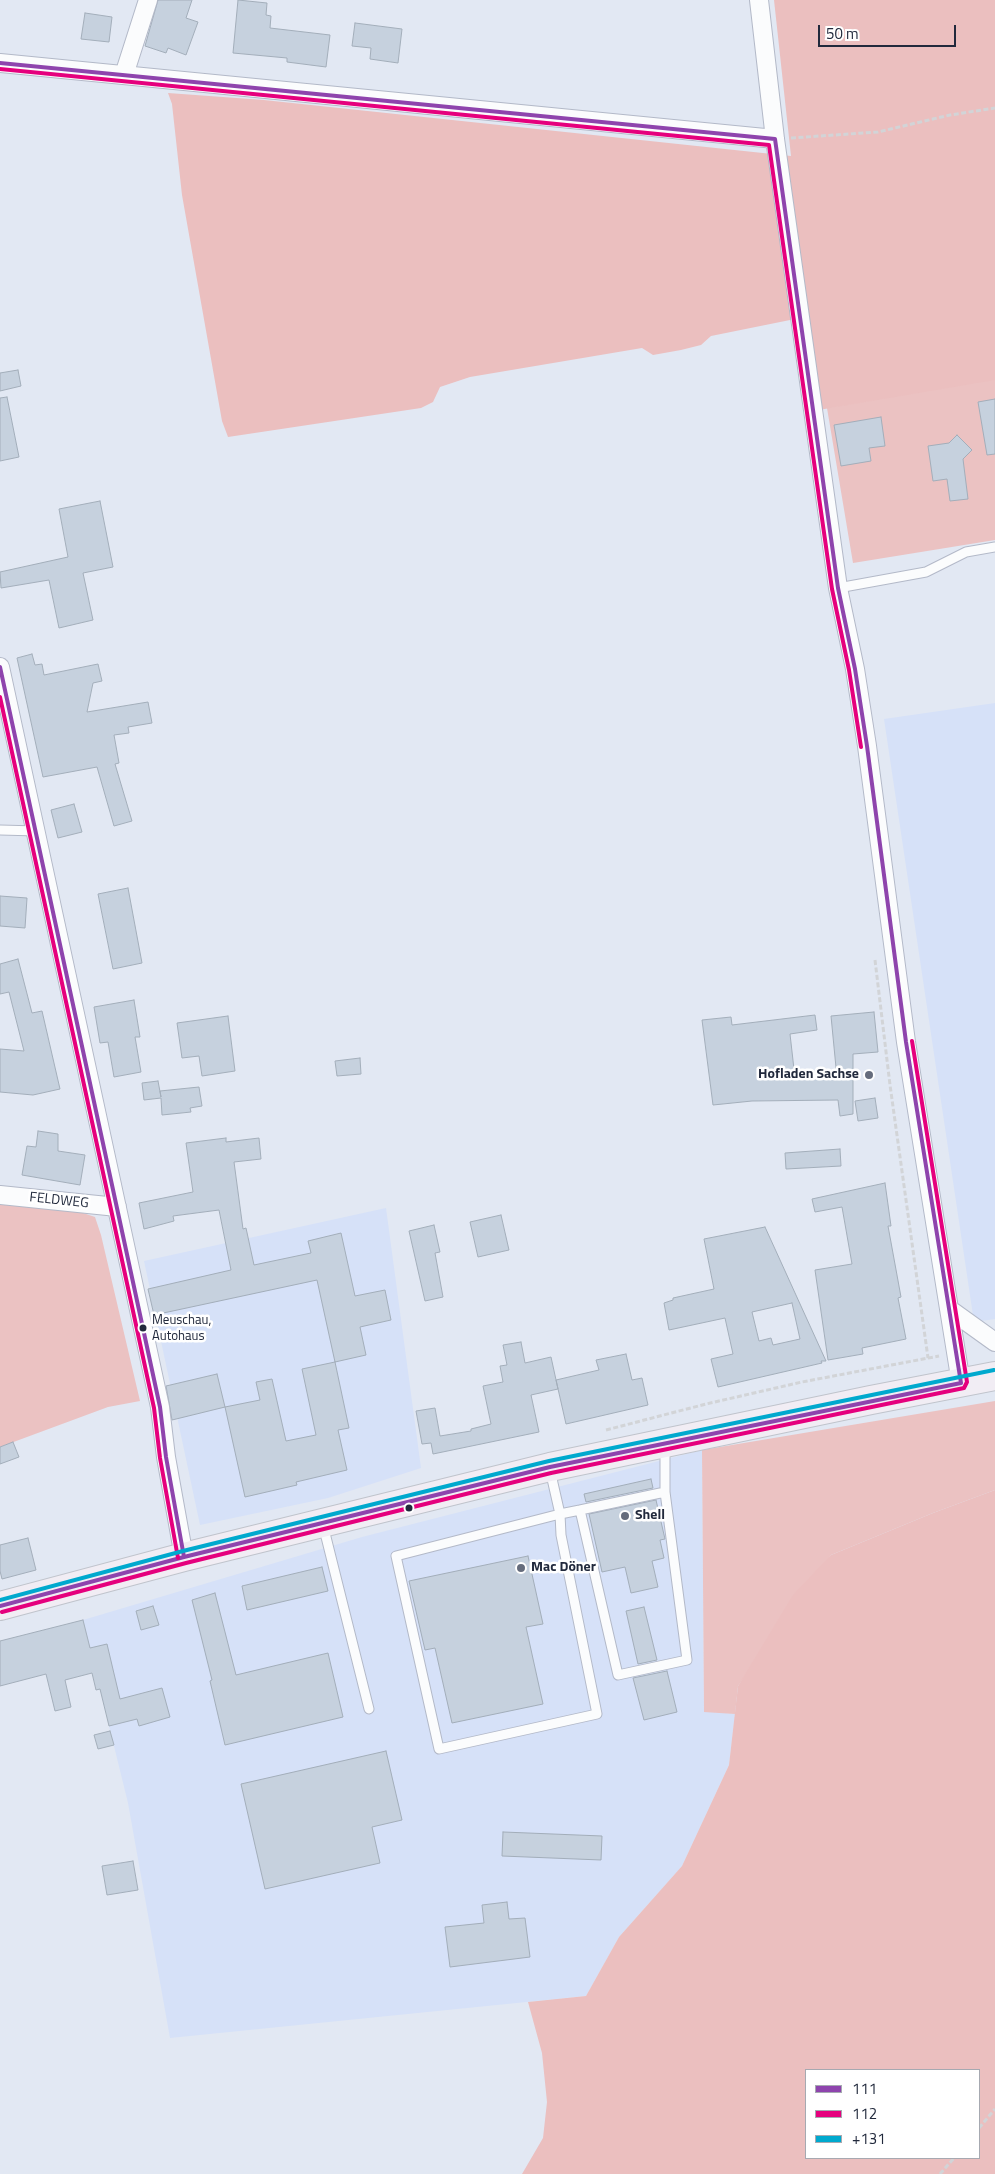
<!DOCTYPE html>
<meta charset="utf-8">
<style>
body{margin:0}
#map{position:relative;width:995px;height:2174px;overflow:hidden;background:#e2e8f3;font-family:"Titillium Web",sans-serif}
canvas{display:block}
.legend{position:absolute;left:805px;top:2069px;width:175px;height:90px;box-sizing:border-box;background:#fff;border:1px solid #a6a9b1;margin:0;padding:6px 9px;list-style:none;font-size:15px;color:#21293c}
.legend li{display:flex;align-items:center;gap:10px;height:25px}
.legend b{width:25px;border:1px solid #a6a9b1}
.scale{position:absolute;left:818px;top:25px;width:138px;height:22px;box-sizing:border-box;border:2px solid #21293c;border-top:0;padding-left:6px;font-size:15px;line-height:18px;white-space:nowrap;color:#21293c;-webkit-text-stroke:4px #fff;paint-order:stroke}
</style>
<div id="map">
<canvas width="995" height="2174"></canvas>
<ul class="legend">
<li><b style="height:6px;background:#8e44ad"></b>111</li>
<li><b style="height:6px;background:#e5007d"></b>112</li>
<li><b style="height:6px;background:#00a9ce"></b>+131</li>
</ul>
<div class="scale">50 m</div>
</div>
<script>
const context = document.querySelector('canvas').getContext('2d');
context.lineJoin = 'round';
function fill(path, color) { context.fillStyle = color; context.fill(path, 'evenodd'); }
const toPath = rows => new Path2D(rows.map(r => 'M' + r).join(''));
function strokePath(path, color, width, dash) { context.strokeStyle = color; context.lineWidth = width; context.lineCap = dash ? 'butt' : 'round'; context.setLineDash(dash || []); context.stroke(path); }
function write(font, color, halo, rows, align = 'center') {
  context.font = font + ' "Titillium Web",sans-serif'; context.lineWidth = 5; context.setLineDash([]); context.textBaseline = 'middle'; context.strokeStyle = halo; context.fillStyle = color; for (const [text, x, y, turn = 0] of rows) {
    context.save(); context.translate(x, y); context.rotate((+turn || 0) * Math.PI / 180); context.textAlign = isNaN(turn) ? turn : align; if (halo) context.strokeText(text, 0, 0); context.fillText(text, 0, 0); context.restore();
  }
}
fill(toPath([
 [995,703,995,1319,974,1322,884,719],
 [386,1208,421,1468,328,1498,200,1525,144,1261],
 [702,1450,704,1711,735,1714,729,1765,682,1866,619,1937,586,1996,170,2038,128,1803,83,1620,362,1537]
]), '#d6e1f8');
fill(toPath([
 [995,379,995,540,853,563,827,408],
 [0,1202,80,1212,95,1217,101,1235,140,1401,108,1407,0,1447],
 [995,1401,995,1490,933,1513,831,1555,738,1686,735,1714,704,1712,702,1450]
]), '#ebc2c2');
fill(toPath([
 [774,0,995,0,995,380,807,412,795,319,711,336,701,345,681,350,653,355,642,348,470,377,440,387,433,402,421,408,228,437,222,421,182,195,172,104,168,93,264,100,791,156],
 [995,1490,995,2174,522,2174,543,2138,547,2102,542,2053,528,2002,586,1996,619,1937,682,1866,729,1765,738,1686,793,1595,831,1555,933,1513],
 [979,2070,979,2158,806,2158,806,2070]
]), '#ebbfbf');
const building = toPath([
 [158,0,192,0,186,18,198,22,186,55,168,48,166,53,145,46,158,0],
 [238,0,267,3,266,15,271,16,270,28,330,35,326,67,287,62,287,58,233,53,238,0],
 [85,13,112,17,109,42,81,39,85,13],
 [355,23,402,29,398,63,370,59,371,48,352,46,355,23],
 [18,370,21,386,0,391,0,373,18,370],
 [7,397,19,457,0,461,0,398,7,397],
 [995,399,995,454,987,455,978,402,995,399],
 [881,417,885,446,869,448,871,461,841,466,834,425,881,417],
 [957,435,972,450,963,459,968,499,950,501,947,479,933,481,928,446,949,443,957,435],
 [100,501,113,567,83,573,93,620,59,628,49,580,1,588,0,572,68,557,59,509,100,501],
 [32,654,35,665,42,664,44,675,98,664,102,681,93,683,87,712,148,702,152,723,128,727,129,733,114,735,119,763,115,764,132,821,114,826,97,767,43,777,17,658,32,654],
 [74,804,82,832,58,838,51,810,74,804],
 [128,888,142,963,113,969,98,894,128,888],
 [0,896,27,898,25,928,0,926,0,896],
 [18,959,32,1013,42,1011,60,1089,33,1095,0,1092,0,1049,24,1051,9,992,0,994,0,964,18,959],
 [134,1000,140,1037,135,1037,141,1072,114,1077,108,1042,100,1043,94,1007,134,1000],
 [874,1012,878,1052,853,1054,853,1114,840,1116,838,1100,752,1101,713,1105,702,1020,731,1017,732,1025,815,1015,817,1030,790,1034,795,1078,837,1078,831,1016,874,1012],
 [228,1016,235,1071,202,1076,199,1056,182,1058,177,1023,228,1016],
 [360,1058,361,1074,337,1076,335,1061,360,1058],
 [158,1081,161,1097,160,1091,199,1087,202,1106,190,1108,191,1112,162,1115,161,1098,144,1100,142,1083,158,1081],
 [875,1098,878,1118,858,1121,855,1101,875,1098],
 [38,1131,58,1134,58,1151,85,1155,80,1185,22,1175,27,1146,36,1147,38,1131],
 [226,1138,226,1142,259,1138,261,1159,234,1162,243,1229,246,1228,254,1265,311,1253,308,1241,341,1233,355,1296,385,1290,391,1320,360,1327,366,1355,335,1362,317,1280,154,1315,148,1289,231,1270,219,1210,173,1216,174,1221,144,1229,139,1203,193,1192,186,1143,226,1138],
 [840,1149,841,1166,786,1169,785,1153,840,1149],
 [885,1183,891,1226,888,1226,901,1297,898,1298,906,1339,862,1348,863,1354,828,1360,815,1270,852,1264,842,1207,815,1212,812,1199,885,1183],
 [501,1215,509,1250,478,1257,470,1222,501,1215],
 [434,1225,440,1252,435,1253,443,1297,425,1301,409,1231,434,1225],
 [765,1227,826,1361,821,1361,822,1363,718,1387,711,1359,733,1354,725,1318,669,1330,664,1303,673,1300,673,1298,714,1289,704,1239,765,1227],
 [792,1303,800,1339,773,1345,771,1338,759,1341,752,1312,792,1303],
 [521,1342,525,1363,551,1357,558,1389,531,1395,539,1432,433,1454,431,1443,422,1444,416,1411,435,1408,440,1436,471,1431,471,1429,491,1424,483,1386,503,1382,500,1366,507,1365,503,1345,521,1342],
 [626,1354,632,1380,642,1378,648,1405,566,1424,556,1380,599,1370,596,1360,626,1354],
 [335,1362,349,1428,338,1430,347,1470,296,1482,297,1485,245,1497,225,1407,260,1400,256,1382,272,1379,286,1441,316,1435,302,1369,335,1362],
 [217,1374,225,1407,172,1420,166,1386,217,1374],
 [13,1442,19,1457,0,1464,0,1447,13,1442],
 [651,1479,653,1488,586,1502,584,1494,651,1479],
 [656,1500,665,1539,660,1540,664,1558,652,1561,658,1587,631,1593,625,1567,602,1572,589,1514,656,1500],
 [28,1538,36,1570,2,1579,0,1571,0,1545,28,1538],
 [528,1556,543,1624,526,1627,543,1704,452,1723,435,1648,425,1650,409,1581,528,1556],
 [322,1567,328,1591,247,1610,242,1586,322,1567],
 [215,1593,236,1675,328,1653,343,1717,225,1745,210,1681,212,1680,192,1600,215,1593],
 [153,1606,159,1625,141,1630,136,1611,153,1606],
 [644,1607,657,1660,638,1664,626,1611,644,1607],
 [83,1620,90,1648,107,1644,120,1699,162,1688,170,1717,139,1726,137,1719,109,1726,100,1689,96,1690,92,1673,65,1680,71,1707,55,1711,46,1674,0,1686,0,1641,83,1620],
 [667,1671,677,1712,644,1720,633,1678,667,1671],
 [110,1731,114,1745,98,1749,94,1735,110,1731],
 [386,1751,402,1820,372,1827,380,1863,265,1889,241,1784,386,1751],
 [503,1832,602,1836,601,1860,502,1856,503,1832],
 [133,1861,138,1890,107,1895,102,1866,133,1861],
 [507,1902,509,1919,525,1918,530,1957,450,1967,445,1927,484,1923,482,1905,507,1902]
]);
fill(building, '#c6d1de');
strokePath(building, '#a3aeba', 1);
const service = toPath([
 [838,588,926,572,966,552,995,547],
 [0,830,37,831],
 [550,1470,560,1514,561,1535,597,1714,439,1749,396,1556,560,1514,580,1510,618,1675,687,1660,665,1492,665,1447],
 [580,1510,665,1492],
 [323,1525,369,1709]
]);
const minor = toPath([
 [759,0,775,139,838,588,855,669,867,746,906,1042,961,1383],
 [0,63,775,139],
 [124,75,148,0],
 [0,667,160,1407,166,1457,184,1557],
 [0,1195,117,1207],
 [949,1309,995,1342]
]);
const primary = toPath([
 [0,1606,184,1557,550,1467,871,1400,995,1376]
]);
strokePath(service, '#b3b9c8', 11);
strokePath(minor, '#b3b9c8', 20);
strokePath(primary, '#c0c4cc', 30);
strokePath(toPath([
 [791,138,878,132,950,115,995,108],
 [875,960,890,1085,928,1358],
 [606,1430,706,1404,802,1382,939,1356],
 [979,2128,995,2109],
 [940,2174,954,2158]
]), '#d2d4d7', 3, [5, 2.5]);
strokePath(service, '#fbfcfd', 9);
strokePath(minor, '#fbfcfd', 18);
strokePath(primary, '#f1edf4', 28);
strokePath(toPath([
 [0,63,775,139,838,588,855,669,867,746,906,1042,961,1383,550,1467,184,1557,0,1606],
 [0,667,160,1407,166,1457,184,1557]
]), '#8e44ad', 4);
strokePath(toPath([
 [0,69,769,145,832,589,849,670,861,747],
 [0,697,154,1408,160,1458,178,1558],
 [2,1612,186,1563,551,1473,964,1388,967,1382,912,1041]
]), '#e5007d', 4);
strokePath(toPath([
 [0,1600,183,1551,549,1461,994,1370]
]), '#00a9ce', 4);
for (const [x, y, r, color] of [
 [869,1075,5,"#656c7c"],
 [143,1328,4.5,"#21293c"],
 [409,1508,4.5,"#21293c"],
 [625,1516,5,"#656c7c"],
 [521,1568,5,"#656c7c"]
]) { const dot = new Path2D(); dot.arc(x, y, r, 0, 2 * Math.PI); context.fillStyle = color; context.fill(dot); strokePath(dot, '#fff', 2); }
write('13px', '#21293c', '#fff', [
 ["Meuschau,",152,1321],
 ["Autohaus",152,1337]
], 'left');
write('bold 14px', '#21293c', '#fff', [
 ["Hofladen Sachse",859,1075,"right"],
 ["Shell",635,1516],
 ["Mac Döner",531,1568]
], 'left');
write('14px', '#21293c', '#fff', [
 ["FELDWEG",59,1201,6]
]);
</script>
